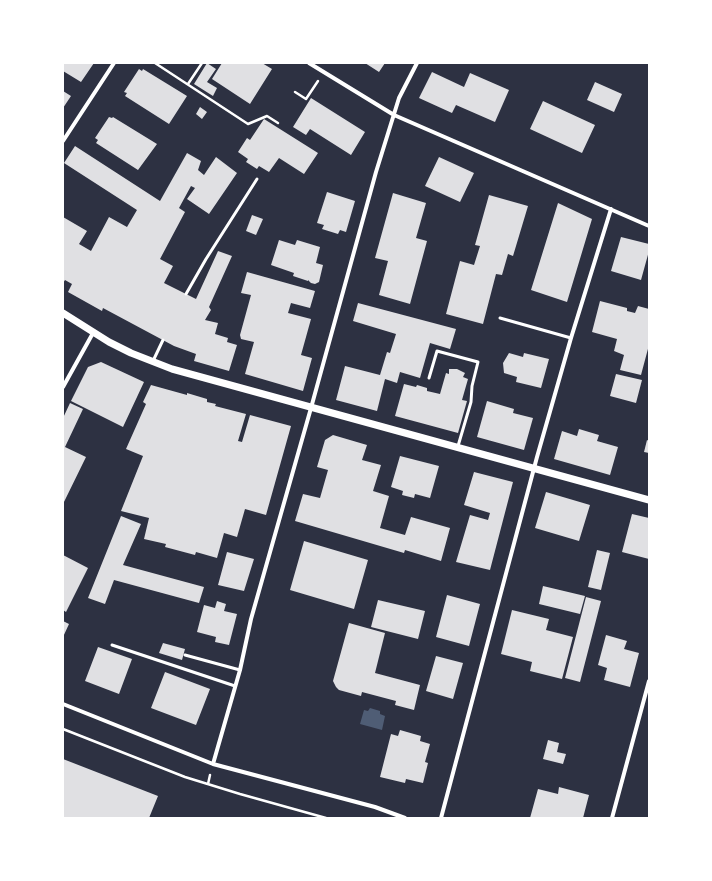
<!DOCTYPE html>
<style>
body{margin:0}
#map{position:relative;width:712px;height:881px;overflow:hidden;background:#2d3142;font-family:Figtree,sans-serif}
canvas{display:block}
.frame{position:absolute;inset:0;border:64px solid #fff;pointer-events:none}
</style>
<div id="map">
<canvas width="712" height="881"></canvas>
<div class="frame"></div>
</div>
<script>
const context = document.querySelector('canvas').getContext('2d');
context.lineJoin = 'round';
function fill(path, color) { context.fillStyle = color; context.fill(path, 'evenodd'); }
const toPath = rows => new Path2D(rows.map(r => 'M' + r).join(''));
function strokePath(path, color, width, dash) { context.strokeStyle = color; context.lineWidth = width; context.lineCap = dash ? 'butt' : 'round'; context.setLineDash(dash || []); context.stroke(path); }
fill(toPath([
 [370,708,380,711,380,714,385,716,382,730,360,724,364,710,368,711]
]), '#4f5d75');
fill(toPath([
 [63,63,94,63,81,82,63,71],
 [207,63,216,69,207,82,217,88,213,96,194,84],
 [222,63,262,63,272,69,250,104,212,79],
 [365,63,385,63,379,72],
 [139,69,142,71,143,69,187,96,169,124,125,96,127,93,124,92],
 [432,72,464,87,470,73,509,90,495,122,456,105,452,113,419,98],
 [595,82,622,94,614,112,587,100],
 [63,91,71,96,63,108],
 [311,98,365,132,351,155,310,129,306,135,293,127],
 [543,101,595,125,582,153,530,129],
 [200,107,207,112,202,119,196,114],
 [109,117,112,118,113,117,157,144,138,170,96,143,98,140,95,138],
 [264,119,318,153,304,174,279,158,269,172,259,166,257,169,246,162,248,159,238,152,247,138,250,140],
 [75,146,160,201,187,153,201,161,198,170,204,175,216,157,237,173,209,214,187,199,195,188,191,186,179,208,185,212,160,259,173,266,164,283,196,299,218,251,232,256,209,307,211,310,205,320,218,323,215,334,228,338,227,342,237,345,229,371,194,361,196,354,174,346,103,308,102,311,68,292,72,284,65,280,63,283,63,217,87,231,79,244,91,251,109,217,127,227,137,210,64,163],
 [439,157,474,173,460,202,425,186],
 [327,192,355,201,346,232,340,230,338,234,322,229,324,225,317,223],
 [393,193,426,203,416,238,427,241,410,304,379,295,388,261,375,258],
 [489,195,528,206,513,256,508,254,502,275,496,274,483,324,446,314,460,261,474,265,480,246,475,245],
 [558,203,592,219,567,302,531,290],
 [252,215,263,219,256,235,246,231],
 [621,237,649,244,649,251,641,280,611,271],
 [279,240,295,245,297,240,320,247,316,263,323,265,319,282,315,284,311,283,308,280,308,281,293,276,294,273,271,265],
 [247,272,315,291,310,308,291,303,288,313,311,319,301,355,312,358,303,391,245,374,254,342,241,339,240,335,251,295,241,293],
 [600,301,627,308,627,311,635,313,638,306,649,309,649,345,641,375,620,370,624,355,614,351,617,339,592,332],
 [358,303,456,329,450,349,430,343,420,378,400,372,397,383,385,379,377,411,336,400,345,366,380,375,387,352,390,353,396,334,353,321],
 [509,353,523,357,524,353,549,359,541,388,516,382,517,377,504,373,503,363],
 [101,362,144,382,123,427,71,401,88,367],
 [449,369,457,369,465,373,463,377,468,379,462,400,467,401,458,433,395,416,404,384,416,387,417,385,427,388,427,391,440,394,446,373,449,374],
 [616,374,642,380,636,403,610,396],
 [151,385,187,395,187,393,207,399,207,402,216,404,215,406,246,414,238,441,242,442,250,415,291,426,266,515,245,509,237,537,224,533,217,558,196,552,195,555,165,547,166,544,144,539,149,518,121,511,143,456,126,449,146,404,143,402],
 [487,401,514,409,513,413,533,418,524,450,477,437],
 [70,403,83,409,65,447,86,457,63,504,63,418],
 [579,429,599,435,597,441,618,447,610,475,554,459,562,431,577,436],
 [333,435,367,445,362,460,381,465,373,491,389,496,380,528,405,535,411,517,450,528,441,561,405,550,404,553,295,521,303,494,320,498,328,470,317,467,325,440],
 [647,440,649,441,649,453,644,452],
 [400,456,439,466,430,498,415,494,414,498,402,495,403,491,391,487],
 [474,472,513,482,490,570,456,562,470,515,488,520,490,513,464,505],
 [546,492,590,505,579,541,535,528],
 [632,514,649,518,649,559,622,552],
 [121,516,141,524,123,565,204,587,199,603,114,580,105,604,88,598],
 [304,541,368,560,354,609,290,590],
 [597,550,610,553,601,590,588,587],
 [227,552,254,559,244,591,218,585],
 [63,555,88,568,66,612,63,610],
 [543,586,585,596,580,614,539,604],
 [447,595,480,604,469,646,436,637],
 [586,597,601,601,580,682,565,678],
 [378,600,425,611,418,639,371,627],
 [217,601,226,604,224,611,237,614,229,645,215,642,216,637,197,632,204,605,215,608],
 [512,610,549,619,546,630,573,637,562,679,530,671,532,662,501,654],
 [63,621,69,624,63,637],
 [349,623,385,633,375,673,420,685,414,710,395,705,396,701,362,692,361,696,339,690,336,687,333,681],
 [606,635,627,641,624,649,639,653,630,687,604,680,607,668,598,665],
 [163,643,185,649,182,660,159,653],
 [98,647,132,659,119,694,85,681],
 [436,656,463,663,453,699,426,691],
 [165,672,210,689,196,725,151,708],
 [400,730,421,736,420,741,430,744,425,762,428,763,423,783,406,779,405,783,380,777,391,734,398,736],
 [548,740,559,743,557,752,566,754,563,764,543,759],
 [63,759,158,796,149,818,63,818],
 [559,787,589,795,583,818,530,818,538,789,558,794]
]), '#e0e0e3');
strokePath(toPath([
 [155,63,248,124,267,116,278,123],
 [188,84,202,63],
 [295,92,306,99,318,81],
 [63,729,185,777,240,794,326,818],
 [208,784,210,775]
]), '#fff', 2.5);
strokePath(toPath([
 [186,294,206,259,257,179],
 [500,318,571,338],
 [153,361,163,340],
 [429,378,437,351,478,362,472,386,471,402,458,446],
 [112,645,235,686],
 [185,655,240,670]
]), '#fff', 3);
strokePath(toPath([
 [309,63,394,115,649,226],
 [63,141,114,63],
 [63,387,93,333],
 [63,704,213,764,375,807,405,818],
 [213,764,240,670,251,619,311,408,376,172,399,98,417,63],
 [441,818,537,457,571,338,611,209],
 [612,818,649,681]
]), '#fff', 4);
strokePath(toPath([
 [63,313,109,342,131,353,172,369,649,500]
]), '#fff', 7);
</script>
